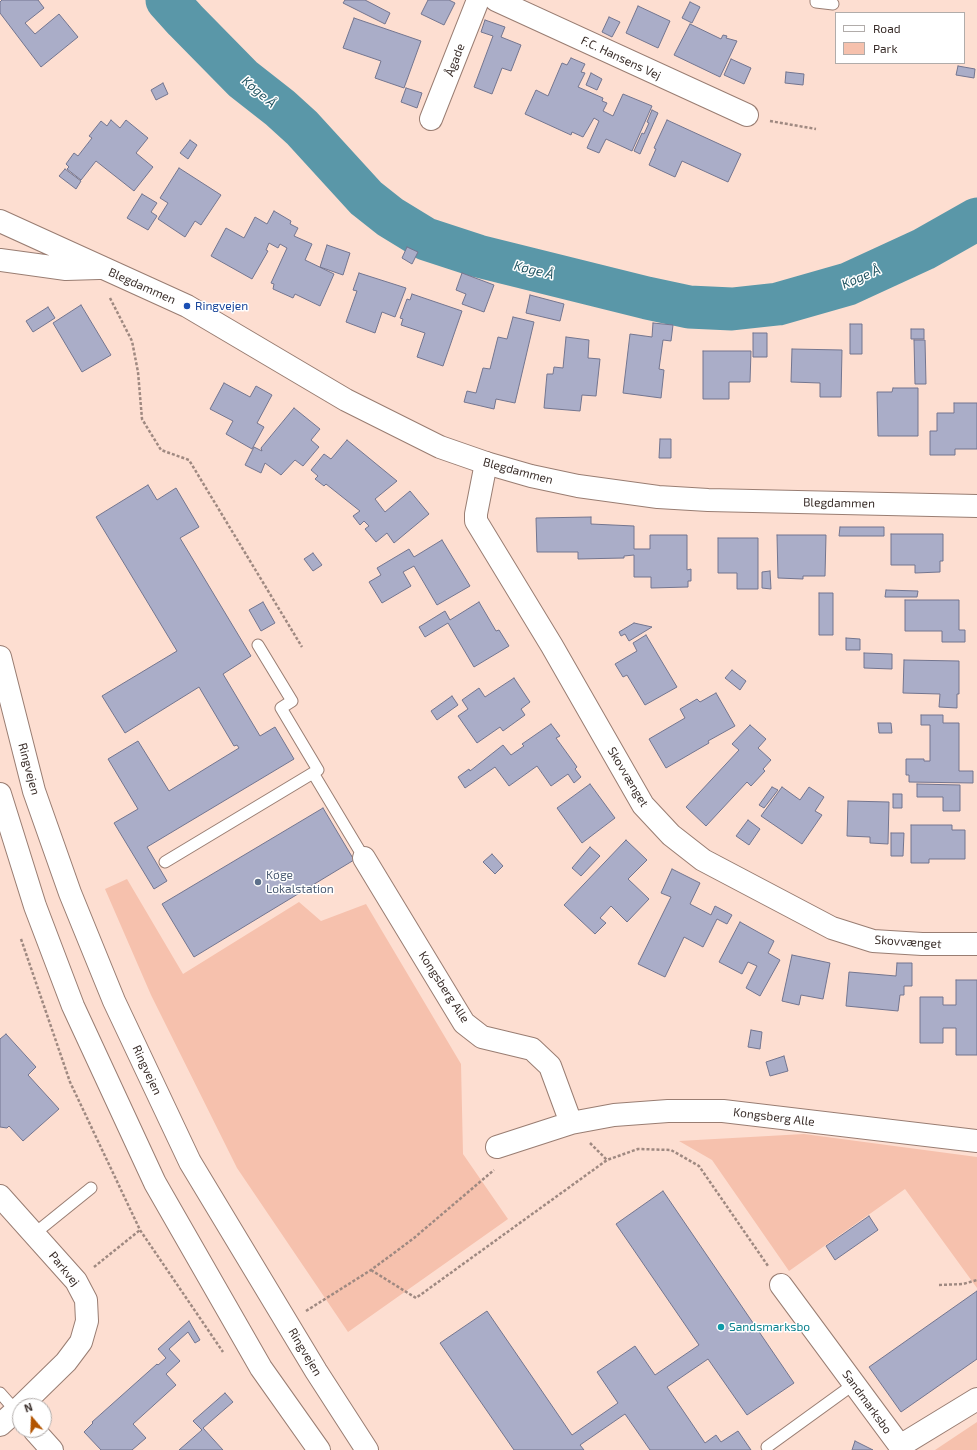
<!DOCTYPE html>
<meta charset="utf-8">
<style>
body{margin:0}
#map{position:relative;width:977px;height:1450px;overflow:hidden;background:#fdded1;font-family:"Exo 2",sans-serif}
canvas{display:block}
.legend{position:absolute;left:835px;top:12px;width:130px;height:52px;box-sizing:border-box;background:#fff;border:1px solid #b1acaa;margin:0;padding:5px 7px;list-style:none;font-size:12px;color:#3b2f2b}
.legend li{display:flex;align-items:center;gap:8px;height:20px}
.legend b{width:20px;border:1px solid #b1acaa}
.north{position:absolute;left:12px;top:1398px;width:40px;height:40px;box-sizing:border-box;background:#fff;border:1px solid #b1acaa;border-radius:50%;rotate:341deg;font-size:11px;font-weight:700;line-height:16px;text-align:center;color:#3b2f2b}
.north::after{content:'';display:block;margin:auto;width:14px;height:18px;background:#b25400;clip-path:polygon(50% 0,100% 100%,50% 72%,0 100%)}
</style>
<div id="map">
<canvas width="977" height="1450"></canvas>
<ul class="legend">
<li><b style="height:5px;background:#fff"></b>Road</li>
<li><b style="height:11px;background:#f6c1ad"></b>Park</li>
</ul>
<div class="north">N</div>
</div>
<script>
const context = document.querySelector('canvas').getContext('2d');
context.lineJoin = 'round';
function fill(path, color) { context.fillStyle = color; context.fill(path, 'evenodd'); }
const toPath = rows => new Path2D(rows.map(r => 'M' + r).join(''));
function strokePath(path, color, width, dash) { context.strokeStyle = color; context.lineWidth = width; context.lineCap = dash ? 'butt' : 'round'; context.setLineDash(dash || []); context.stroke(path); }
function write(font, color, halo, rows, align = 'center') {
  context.font = font + ' "Exo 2",sans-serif'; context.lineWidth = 3; context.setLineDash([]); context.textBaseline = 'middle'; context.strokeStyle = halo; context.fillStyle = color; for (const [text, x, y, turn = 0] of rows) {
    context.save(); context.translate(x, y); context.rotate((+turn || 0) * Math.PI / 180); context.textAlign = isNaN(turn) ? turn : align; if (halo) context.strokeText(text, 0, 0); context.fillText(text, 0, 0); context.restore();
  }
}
fill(toPath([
 [127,879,183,974,299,902,321,921,366,904,461,1064,463,1154,508,1219,348,1332,237,1168,151,995,105,889],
 [804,1134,977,1157,977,1288,905,1189,789,1271,712,1160,679,1141],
 [977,1422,977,1450,935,1450]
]), '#f6c1ad');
strokePath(toPath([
 [167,0,185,20,243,79,280,108,302,128,366,198,390,217,426,239,478,256,647,298,689,307,732,309,778,304,848,284,924,249,977,219]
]), '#5a97a8', 43);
const building = toPath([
 [2,0,38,0,44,8,25,23,35,34,59,14,78,37,41,67,0,13,0,2,2,0],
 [345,0,365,0,390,13,385,24,343,3,345,0],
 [428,0,449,0,455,3,444,25,421,14,428,0],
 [690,2,700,7,692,23,682,18,690,2],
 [638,6,670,21,658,48,626,33,638,6],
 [609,17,620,22,612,37,602,32,609,17],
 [354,18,421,41,404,88,375,78,381,61,343,48,354,18],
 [485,20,505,27,501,37,521,45,511,71,502,68,492,94,474,87,493,36,481,32,485,20],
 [690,24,721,39,723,35,727,36,726,38,737,41,720,77,674,55,690,24],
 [571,58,585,64,581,72,585,73,578,87,603,98,602,101,607,103,603,111,613,116,623,94,652,106,632,151,606,139,599,153,587,148,599,121,594,118,583,137,572,132,571,135,525,114,536,90,548,96,562,63,567,65,571,58],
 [731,59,751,68,744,84,724,75,731,59],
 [958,66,975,69,974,78,956,75,958,66],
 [786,72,804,74,803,85,785,83,786,72],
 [591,73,602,79,597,90,586,85,591,73],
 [163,83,168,94,156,100,151,90,163,83],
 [406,88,422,93,417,108,401,102,406,88],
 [652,110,658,113,640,154,634,151,642,133,644,134,649,123,647,122,652,110],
 [111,120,120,128,126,120,148,138,136,153,153,167,134,191,96,161,81,180,67,169,69,167,66,164,74,153,78,156,92,138,89,136,101,121,107,126,111,120],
 [667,120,741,154,728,182,682,161,675,177,649,165,656,149,654,148,667,120],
 [190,140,197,145,188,159,180,153,190,140],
 [179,168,221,195,201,225,195,221,185,237,158,219,168,203,160,198,179,168],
 [65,169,81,181,76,189,59,176,65,169],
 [142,194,157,203,151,212,157,216,148,230,127,218,142,194],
 [274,211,291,221,290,224,298,228,294,236,312,244,305,260,334,274,320,306,295,294,293,298,273,289,274,284,271,283,287,248,280,244,278,248,269,243,266,250,268,251,252,279,211,256,226,228,244,238,255,217,267,224,274,211],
 [327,245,350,253,343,275,320,267,327,245],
 [407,247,418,252,412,264,402,258,407,247],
 [359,273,406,288,395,317,382,312,375,333,346,322,357,291,353,290,359,273],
 [462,273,494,285,484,312,462,304,466,294,456,290,462,273],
 [412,294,462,311,443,366,417,357,425,333,401,325,403,319,400,318,407,299,410,300,412,294],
 [530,295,564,304,560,321,526,313,530,295],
 [81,305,111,355,82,372,53,323,81,305],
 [48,307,55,318,33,332,26,321,48,307],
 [513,317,534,322,515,403,496,399,494,409,464,402,467,391,476,393,483,368,490,369,498,337,507,339,513,317],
 [653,323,673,325,671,341,663,340,659,369,664,370,661,398,623,393,630,334,652,337,653,323],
 [850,324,862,324,862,354,850,354,850,324],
 [911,329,924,329,924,339,911,339,911,329],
 [753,333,767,333,767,357,753,357,753,333],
 [566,337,589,340,588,358,600,359,596,396,582,395,580,411,544,408,547,374,553,374,554,367,563,368,566,337],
 [914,340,925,340,926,384,915,384,914,340],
 [792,349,842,350,841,397,820,397,820,383,791,382,792,349],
 [703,351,751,351,750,382,729,382,729,399,703,399,703,351],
 [224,383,250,397,256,386,272,395,257,423,264,427,252,449,226,434,233,421,210,409,224,383],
 [893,388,918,388,918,436,878,436,877,392,892,392,893,388],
 [954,403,977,403,977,449,955,449,955,455,930,455,930,431,937,431,937,413,954,413,954,403],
 [294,408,320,429,311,440,319,447,303,466,295,460,281,475,265,463,261,473,245,465,254,447,262,451,261,448,294,408],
 [660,439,671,439,671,458,659,458,660,439],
 [347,440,397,481,375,499,385,512,410,491,429,514,394,543,387,533,376,542,365,529,369,526,364,521,360,525,353,516,360,511,326,484,324,486,315,479,318,476,311,470,324,454,331,459,347,440],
 [148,485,157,500,176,488,199,527,180,538,251,656,223,674,260,736,275,727,294,759,147,847,167,881,154,889,114,823,138,809,108,759,138,741,169,791,239,748,237,745,234,746,199,687,125,733,102,696,177,651,96,517,148,485],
 [591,517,591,524,634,526,634,549,650,549,650,535,687,535,687,570,691,569,691,581,688,581,688,587,651,588,651,577,634,577,634,555,624,556,624,558,578,559,578,552,537,552,536,518,591,517],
 [840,527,884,527,884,536,839,536,840,527],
 [891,534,943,534,943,561,940,561,940,572,915,573,915,565,891,565,891,534],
 [777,535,826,535,825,576,803,576,803,579,778,578,777,535],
 [718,538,758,538,758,589,737,589,737,573,718,573,718,538],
 [442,540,470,586,437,605,414,566,403,572,411,586,382,603,369,582,381,575,377,568,409,549,414,557,442,540],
 [313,553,322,565,313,571,304,559,313,553],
 [770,571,771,589,762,588,762,572,770,571],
 [886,590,918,591,917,597,885,597,886,590],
 [819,593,833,593,833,635,819,635,819,593],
 [905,600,959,600,959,630,965,630,965,642,942,642,942,631,905,631,905,600],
 [263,602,275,623,261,631,249,610,263,602],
 [479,602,496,631,499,630,509,646,474,667,448,623,425,637,419,627,445,611,450,620,479,602],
 [634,623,652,627,629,641,625,634,621,636,619,632,634,623],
 [646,635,677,687,645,705,627,675,623,677,615,664,637,651,633,643,646,635],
 [846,638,860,639,860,650,846,650,846,638],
 [864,653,892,654,892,669,864,668,864,653],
 [904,660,959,661,959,694,957,694,957,708,939,707,940,694,903,693,904,660],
 [732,670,746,681,740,690,725,678,732,670],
 [514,678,530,702,521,709,525,715,503,731,500,727,477,743,458,716,468,709,462,700,479,688,485,697,514,678],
 [716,693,735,726,708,741,709,743,666,768,649,739,685,718,680,709,697,699,700,702,716,693],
 [452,696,458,705,437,720,431,711,452,696],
 [921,715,943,715,943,723,959,723,959,771,973,771,973,783,909,782,909,775,906,775,906,759,924,759,924,761,930,761,930,725,921,725,921,715],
 [878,723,891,723,892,733,879,733,878,723],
 [551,724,560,736,556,738,577,767,575,769,581,777,574,783,568,774,551,786,537,766,509,786,495,767,465,788,458,777,469,769,470,771,503,745,511,755,524,746,522,744,551,724],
 [750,725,766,739,758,748,771,760,763,769,765,771,751,786,747,782,706,826,686,807,739,750,732,744,750,725],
 [590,784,615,818,582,843,557,808,590,784],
 [917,784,960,785,960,811,943,811,943,797,917,797,917,784],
 [772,787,778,790,764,808,759,805,772,787],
 [782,787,800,800,809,787,824,797,815,811,822,815,802,844,761,816,782,787],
 [893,794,902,794,902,808,893,808,893,794],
 [848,801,889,802,888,844,870,843,870,837,847,836,848,801],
 [323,808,354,860,194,957,162,904,323,808],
 [748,820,760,829,749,845,736,836,748,820],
 [911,825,952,825,952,830,965,830,965,859,929,859,929,863,911,863,911,825],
 [891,833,904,833,903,856,891,856,891,833],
 [626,840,647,860,628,879,649,899,627,922,611,906,600,918,606,923,595,934,564,905,626,840],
 [590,847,600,856,581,876,572,868,590,847],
 [492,854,503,866,495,874,483,862,492,854],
 [672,869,700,883,690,904,711,915,715,906,732,915,727,924,717,919,703,947,684,937,665,977,638,964,671,897,661,893,672,869],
 [740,922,774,941,768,953,780,960,760,996,746,988,757,966,748,962,742,974,719,962,740,922],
 [792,955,830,963,823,999,801,995,799,1005,782,1001,792,955],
 [897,963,912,963,912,986,904,986,904,995,900,995,898,1011,846,1006,849,972,896,976,897,963],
 [956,980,977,980,977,1055,956,1055,956,1028,943,1028,943,1043,920,1043,920,997,943,997,943,1005,956,1005,956,980],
 [751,1030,762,1032,760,1049,748,1047,751,1030],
 [6,1034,36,1067,28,1075,59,1109,23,1141,9,1126,7,1128,0,1127,0,1039,6,1034],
 [784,1056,788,1071,770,1076,766,1062,784,1056],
 [663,1191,794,1383,747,1415,708,1359,667,1387,705,1443,716,1435,721,1442,738,1431,751,1450,650,1450,625,1414,580,1445,584,1450,514,1450,440,1343,487,1311,572,1435,618,1403,597,1372,635,1346,655,1375,699,1345,616,1224,663,1191],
 [869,1216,878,1230,835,1260,826,1246,869,1216],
 [977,1291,977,1359,901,1412,869,1367,977,1291],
 [189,1321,200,1340,195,1343,188,1332,169,1349,180,1361,166,1374,176,1385,133,1424,146,1438,132,1450,101,1450,84,1432,93,1423,92,1422,157,1364,158,1365,166,1358,158,1349,189,1321],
 [225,1393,233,1402,203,1428,223,1450,179,1450,202,1430,193,1421,225,1393],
 [855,1441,873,1450,852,1450,855,1441]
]);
fill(building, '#aaadc8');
strokePath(building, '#73758f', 1);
const lane = toPath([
 [816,0,816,2,833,4],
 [313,773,364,858],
 [165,862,318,770,281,708,292,701,258,645],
 [34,1234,91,1188],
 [0,1393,16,1411],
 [767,1447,854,1384]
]);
const street = toPath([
 [496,0,747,115],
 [431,119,478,0],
 [486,463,476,514,476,521,552,646,643,805,671,835,703,860,832,928,873,941,922,944,977,944],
 [364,858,464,1023,482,1037,532,1049,550,1066,571,1123],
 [497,1147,571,1123,614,1115,668,1111,723,1111,977,1141],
 [781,1285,900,1446,977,1399],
 [34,1430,52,1450]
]);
const secondary = toPath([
 [0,221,187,306,346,400,440,447,486,463,531,476,578,486,658,497,708,500,977,506],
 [0,260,66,269,99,268],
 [0,657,34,791,70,893,114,1001,190,1162,316,1371,367,1450],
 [0,794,35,906,73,1006,155,1183,261,1368,319,1450],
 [0,1196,76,1281,86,1300,87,1321,81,1342,66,1362,21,1406],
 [0,1425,20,1407]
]);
strokePath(lane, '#997d72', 13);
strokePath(street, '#997d72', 24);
strokePath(secondary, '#997d72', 24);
strokePath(toPath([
 [770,121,816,129],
 [110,298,132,341,138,372,142,419,161,450,189,460,302,647],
 [21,939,70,1082,140,1230,223,1352],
 [590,1143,607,1160],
 [94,1267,140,1230],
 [371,1270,416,1298,607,1160,638,1149,671,1150,699,1166,768,1266],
 [939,1285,963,1284,977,1280],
 [306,1311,371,1270,414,1238,494,1170]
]), '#9f8981', 2.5, [3, 2]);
strokePath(lane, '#fff', 11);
strokePath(street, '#fff', 22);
strokePath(secondary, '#fff', 22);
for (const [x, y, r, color] of [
 [187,306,4,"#1a4fb4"],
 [258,882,4,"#5c6f8a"],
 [721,1327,4,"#0f9aa8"]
]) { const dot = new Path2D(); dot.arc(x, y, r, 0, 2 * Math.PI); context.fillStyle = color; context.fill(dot); strokePath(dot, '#fff', 1.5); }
write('12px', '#3b2f2b', '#fff', [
 ["F.C. Hansens Vej",621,58,25],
 ["Ågade",455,60,-69],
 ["Blegdammen",142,286,24],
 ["Blegdammen",518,471,15],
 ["Blegdammen",839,503,1],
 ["Ringvejen",29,769,75],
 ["Skovvænget",628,777,59],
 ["Skovvænget",908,942,4],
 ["Kongsberg Alle",444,987,57],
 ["Ringvejen",147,1070,65],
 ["Kongsberg Alle",774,1117,7],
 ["Parkvej",64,1269,51],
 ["Ringvejen",305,1352,59],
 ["Sandmarksbo",867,1402,54]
]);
write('12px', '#164399', '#fff', [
 ["Ringvejen",195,306]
], 'left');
write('12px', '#4e5e75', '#fff', [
 ["Køge",266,875],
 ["Lokalstation",266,889]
], 'left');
write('12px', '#0d838f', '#fff', [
 ["Sandsmarksbo",729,1327]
], 'left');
write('italic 13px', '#235764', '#fff', [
 ["Køge Å",259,92,41],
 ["Køge Å",534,270,14],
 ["Køge Å",861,277,-23]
]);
</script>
